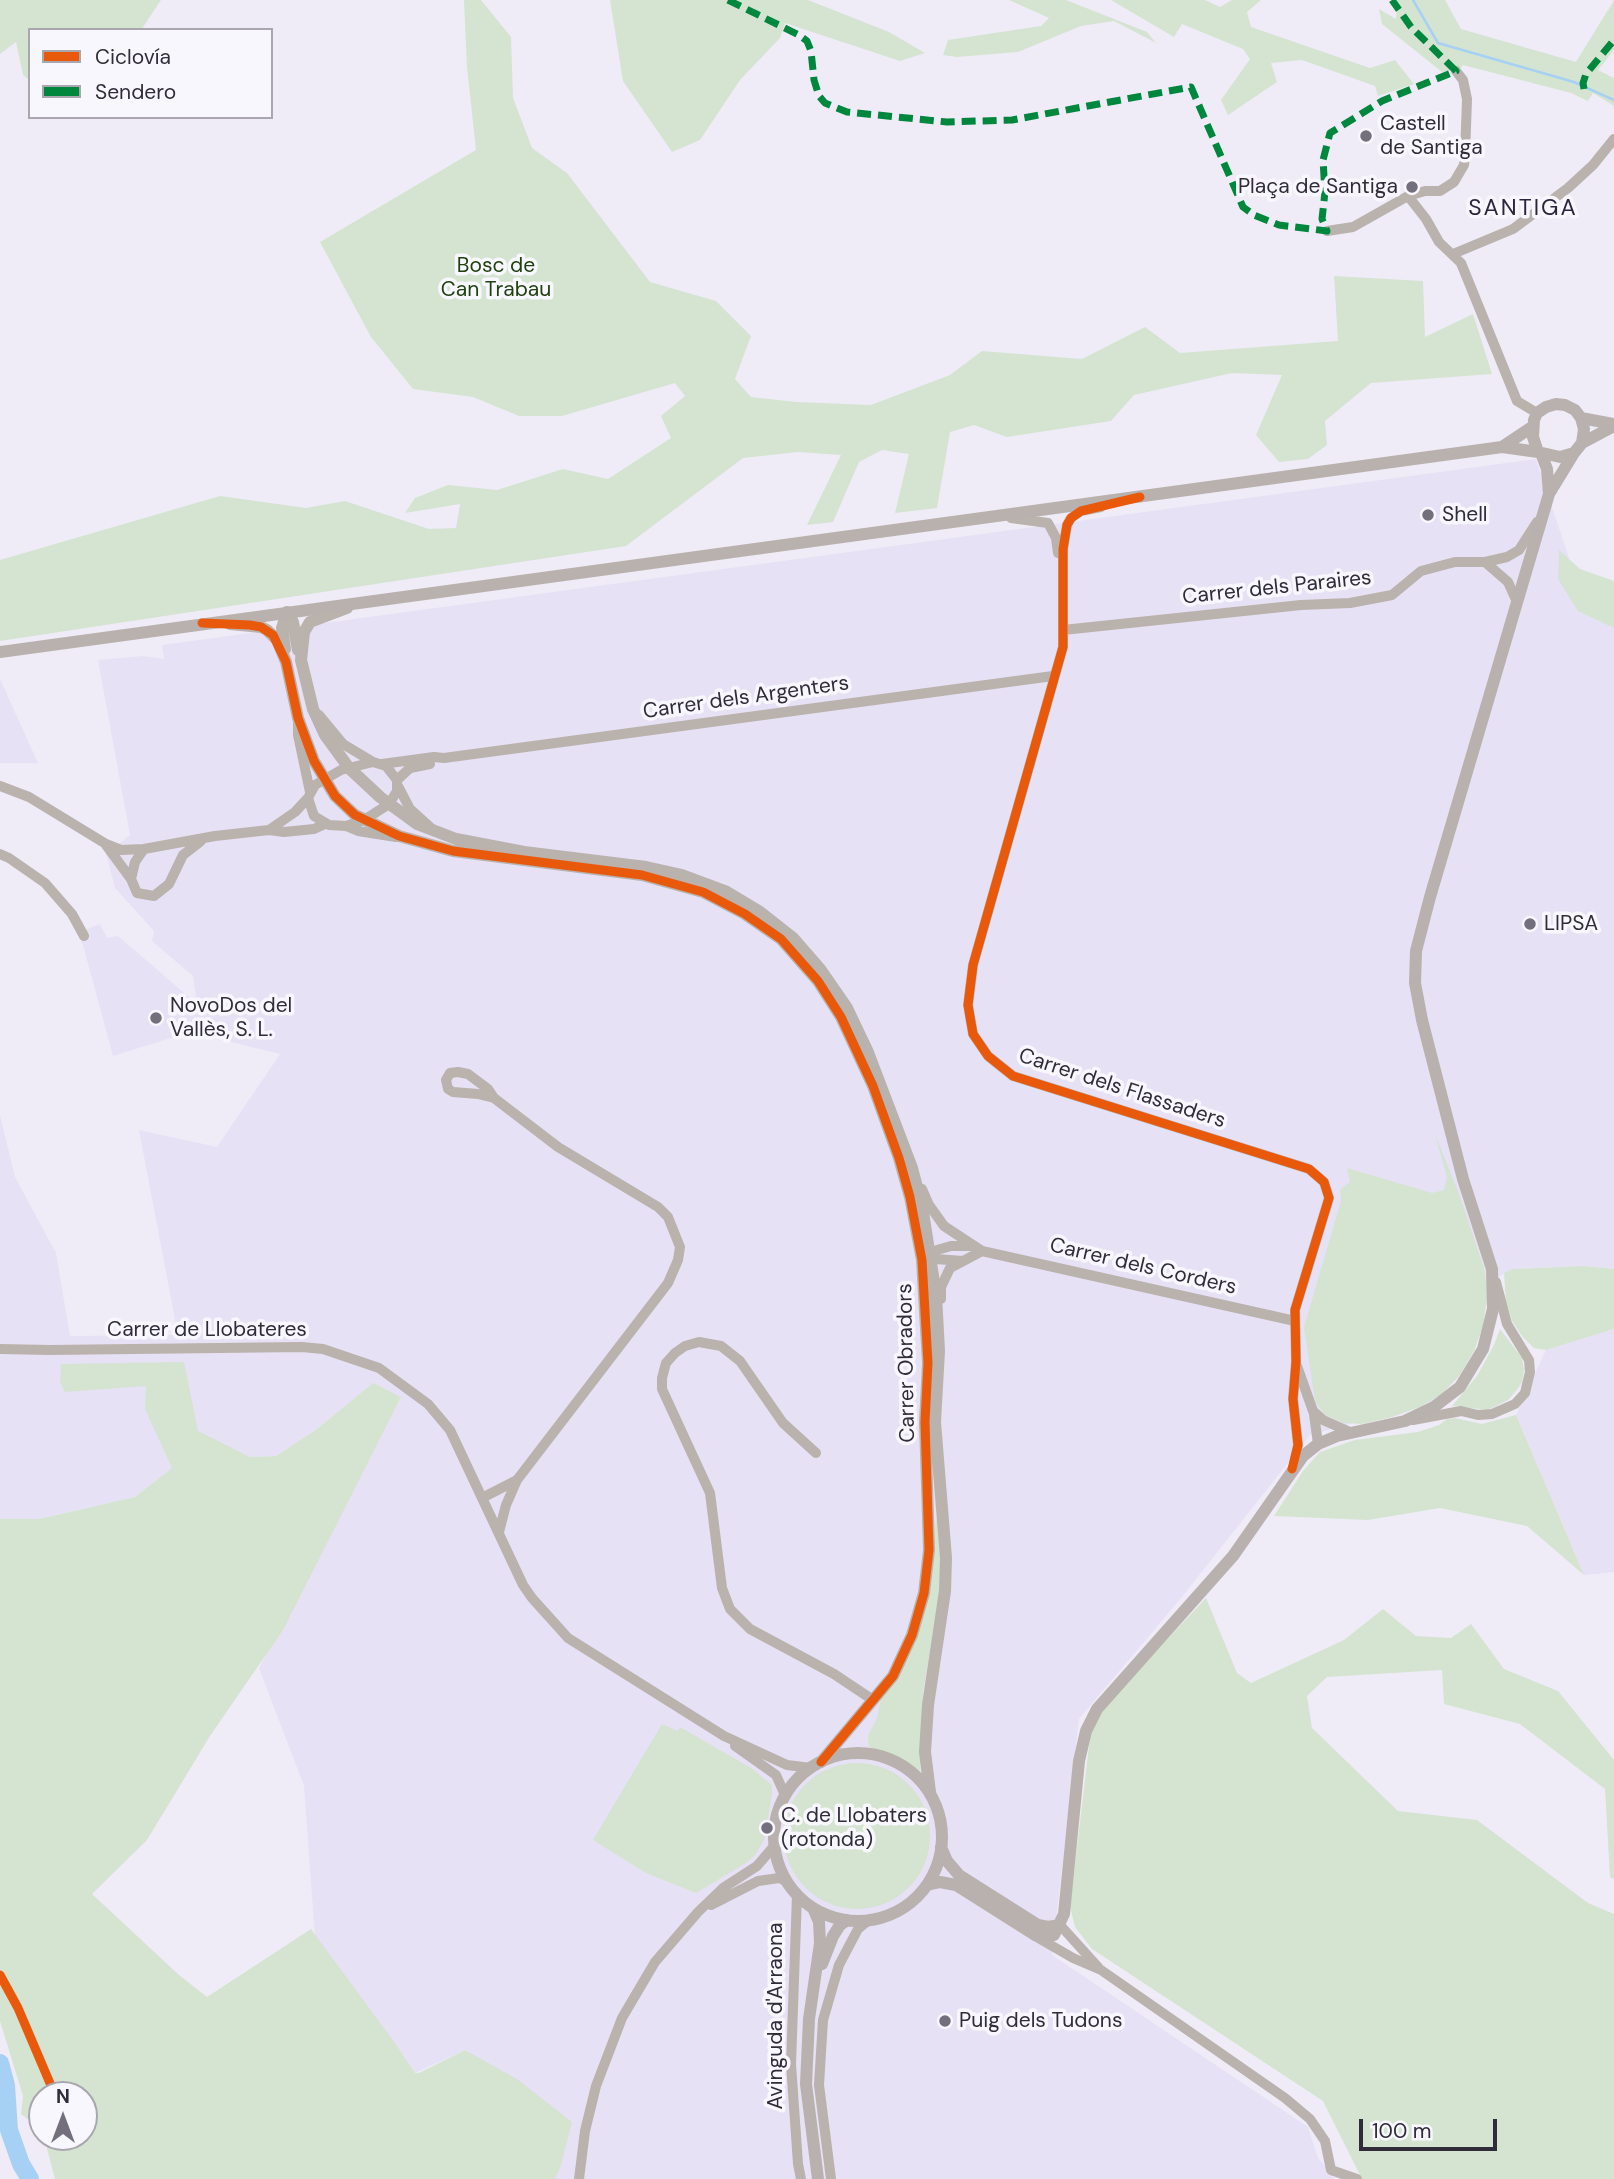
<!DOCTYPE html>
<meta charset="utf-8">
<style>
body{margin:0}
#map{position:relative;width:1614px;height:2179px;overflow:hidden;background:#efecf8;font-family:"DM Sans",sans-serif}
canvas{display:block}
.legend{position:absolute;left:28px;top:28px;width:245px;height:91px;box-sizing:border-box;background:#f9f7fe;border:2px solid #a9a6b0;margin:0;padding:9px 12px;list-style:none;font-size:21px;color:#302c3a}
.legend li{display:flex;align-items:center;gap:14px;height:35px}
.legend b{width:35px;border:2px solid #a9a6b0}
.north{position:absolute;left:28px;top:2081px;width:70px;height:70px;box-sizing:border-box;background:#f9f7fe;border:2px solid #a9a6b0;border-radius:50%;rotate:0deg;font-size:19px;font-weight:700;line-height:28px;text-align:center;color:#302c3a}
.north::after{content:'';display:block;margin:auto;width:24px;height:32px;background:#736f7c;clip-path:polygon(50% 0,100% 100%,50% 72%,0 100%)}
.scale{position:absolute;left:1359px;top:2119px;width:138px;height:32px;box-sizing:border-box;border:4px solid #302c3a;border-top:0;padding-left:9px;font-size:21px;line-height:24px;white-space:nowrap;color:#302c3a;-webkit-text-stroke:5px #f9f7fe;paint-order:stroke}
</style>
<div id="map">
<canvas width="1614" height="2179"></canvas>
<ul class="legend">
<li><b style="height:9px;background:#e8590c"></b>Ciclovía</li>
<li><b style="height:9px;background:#00873e"></b>Sendero</li>
</ul>
<div class="north">N</div>
<div class="scale">100 m</div>
</div>
<script>
const context = document.querySelector('canvas').getContext('2d');
context.lineJoin = 'round';
function fill(path, color) { context.fillStyle = color; context.fill(path, 'evenodd'); }
const toPath = rows => new Path2D(rows.map(r => 'M' + r).join(''));
function strokePath(path, color, width, dash) { context.strokeStyle = color; context.lineWidth = width; context.lineCap = dash ? 'butt' : 'round'; context.setLineDash(dash || []); context.stroke(path); }
function write(font, color, halo, rows, align = 'center') {
  context.font = font + ' "DM Sans",sans-serif'; context.lineWidth = 7; context.setLineDash([]); context.textBaseline = 'middle'; context.strokeStyle = halo; context.fillStyle = color; for (const [text, x, y, turn = 0] of rows) {
    context.save(); context.translate(x, y); context.rotate((+turn || 0) * Math.PI / 180); context.textAlign = isNaN(turn) ? turn : align; if (halo) context.strokeText(text, 0, 0); context.fillText(text, 0, 0); context.restore();
  }
}
fill(toPath([
 [1536,459,1586,609,1614,627,1614,1269,1584,1266,1513,1269,1500,1276,1437,1400,1310,1435,1181,1598,1079,1719,1052,1955,1308,2127,1318,2158,1335,2179,554,2179,465,2050,415,2073,315,1937,304,1786,259,1668,401,1397,373,1384,317,1429,276,1456,250,1457,197,1432,179,1463,135,1497,39,1519,0,1519,0,1115,15,1177,56,1253,70,1336,178,1335,139,1130,217,1147,280,1054,190,1032,113,1056,83,945,77,933,100,924,107,938,118,936,197,1004,193,976,152,941,154,931,115,888,106,854,130,835,98,660,143,656,164,659,162,645],
 [0,679,38,763,0,763],
 [1614,1329,1614,1572,1584,1575,1516,1415,1546,1350]
]), '#e6e1f5');
fill(toPath([
 [0,0,161,0,141,30,30,30,30,81,23,75,16,42,0,54],
 [464,0,481,0,511,37,513,98,532,148,567,173,650,282,716,301,751,336,735,379,751,397,796,402,871,405,950,375,982,351,1082,359,1145,327,1180,353,1338,341,1334,276,1423,281,1425,337,1473,314,1492,374,1371,383,1325,421,1327,445,1308,459,1279,462,1256,435,1282,375,1232,373,1134,395,1111,421,1007,437,974,425,950,432,937,508,895,513,909,454,882,450,859,462,833,522,807,525,841,455,798,452,743,458,626,546,0,641,0,560,220,496,306,508,345,501,429,529,456,528,460,504,405,513,415,498,448,485,497,490,563,469,608,479,671,438,661,416,685,396,675,383,562,416,519,416,473,397,413,389,371,337,320,242,476,150,467,67],
 [610,0,808,0,889,32,925,53,900,61,785,23,780,38,740,80,700,140,672,152,623,81],
 [1009,0,1066,0,1147,32,1156,43,1114,21,1081,26,1018,52,957,57,943,55,948,40,1041,26,1049,18],
 [1111,0,1205,0,1220,7,1232,0,1261,0,1247,12,1251,27,1370,68,1395,60,1414,84,1378,96,1375,86,1302,60,1271,63,1277,82,1228,115,1221,100,1250,59,1243,49,1182,24,1174,37],
 [1397,0,1445,0,1461,29,1576,62,1614,0,1614,50,1598,70,1614,78,1614,106,1593,93,1588,101,1571,93,1463,65,1460,69,1442,72,1382,24,1379,9,1396,19],
 [1559,550,1580,569,1614,581,1614,628,1578,611,1558,579],
 [1435,1134,1459,1194,1484,1268,1488,1292,1483,1326,1474,1351,1460,1375,1443,1393,1420,1407,1392,1417,1362,1424,1344,1423,1325,1415,1315,1401,1304,1327,1341,1201,1340,1190,1350,1182,1347,1168,1432,1193,1444,1190,1447,1177],
 [1584,1266,1614,1269,1614,1329,1546,1350,1534,1348,1522,1336,1512,1321,1506,1301,1504,1273,1513,1269],
 [1500,1329,1522,1358,1524,1370,1522,1382,1516,1391,1508,1400,1488,1410,1452,1406,1477,1376,1494,1345],
 [184,1362,198,1431,250,1457,276,1456,317,1429,373,1383,401,1397,283,1630,210,1736,147,1840,92,1894,179,1975,207,1997,311,1929,397,2046,415,2073,419,2073,465,2050,517,2079,572,2122,560,2168,555,2179,55,2179,44,2137,84,2137,84,2095,42,2095,42,2130,21,2114,23,2096,0,2021,0,1519,39,1519,135,1497,172,1468,145,1409,146,1386,65,1392,60,1381,61,1364],
 [1516,1415,1584,1575,1527,1526,1440,1508,1368,1520,1274,1516,1303,1471,1320,1452,1355,1440,1418,1432,1439,1425,1447,1419,1455,1418,1482,1424],
 [936,1520,939,1524,941,1562,939,1596,923,1691,920,1773,896,1756,869,1747,868,1736,877,1718,881,1699,919,1630],
 [1206,1598,1237,1673,1251,1683,1344,1640,1383,1609,1416,1636,1451,1638,1471,1624,1504,1669,1558,1691,1614,1760,1614,1879,1610,1877,1605,1789,1520,1724,1444,1704,1442,1670,1327,1677,1307,1696,1312,1728,1398,1811,1477,1820,1588,1903,1614,1914,1614,2179,1362,2179,1323,2101,1092,1949,1075,1927,1070,1907,1091,1729,1110,1700],
 [662,1724,678,1731,680,1727,751,1768,772,1785,772,1794,764,1840,755,1855,746,1863,696,1893,646,1873,593,1840],
 '784 1836a73 73 0 1 1 146 0a73 73 0 1 1-146 0Z'
]), '#d4e4d1');
strokePath(toPath([
 [1413,0,1438,43,1574,82,1614,100]
]), '#a6d1f4', 2.5);
strokePath(toPath([
 [0,2063,6,2085,9,2130,21,2164,30,2179]
]), '#a6d1f4', 18);
strokePath(toPath([
 [1408,196,1426,219,1439,242,1461,263,1517,401,1537,413],
 [1327,231,1353,227,1408,196,1425,191,1440,191,1454,182,1464,165,1465,155,1467,99,1463,80,1456,71],
 [1453,254,1513,229,1568,188,1593,165,1614,139],
 [1101,507,1081,511,1071,518,1067,525,1063,549,1063,647,973,965,968,1005,973,1034,988,1056,1013,1076,1309,1169,1324,1182,1329,1198,1295,1310,1296,1362,1293,1399,1298,1445,1294,1465],
 [1011,518,1048,523,1056,538,1058,553],
 [1485,562,1508,582,1517,602],
 [1063,630,1301,605,1350,603,1392,595,1421,571,1455,562,1485,562,1507,557,1519,550,1537,522],
 [319,715,343,744,373,762],
 [298,722,298,735,310,792],
 [373,762,386,766,397,780,397,791,389,804,364,820,346,826,329,825,314,816,308,798,315,785,341,770,373,762],
 [382,764,434,757,444,758,1053,676],
 [397,780,410,768,430,764],
 [0,786,29,797,106,844,121,850,144,849,215,836,269,830,284,832,314,829,325,824],
 [398,786,410,809,431,828],
 [346,826,358,831,396,837],
 [269,830,295,812,308,798],
 [106,845,131,879],
 [144,849,135,862,131,879,137,893,154,896,169,884,183,855,201,841],
 [0,854,9,858,45,883,72,914,84,936],
 [922,1189,929,1205,944,1226,982,1251,1295,1321],
 [929,1252,935,1259,963,1261],
 [928,1261,937,1250,951,1246,973,1246],
 [941,1299,941,1287,950,1268,982,1251],
 [0,1349,49,1350,302,1347,323,1349,379,1368,428,1404,450,1430,523,1585,532,1598,568,1638,724,1736,787,1765,811,1768],
 [1297,1366,1313,1411,1323,1420,1350,1432],
 [1314,1414,1318,1444],
 [1413,1420,1461,1411,1478,1415,1492,1414,1515,1404,1525,1393,1530,1372,1529,1360,1507,1324,1496,1282],
 [816,1453,783,1423,740,1361,721,1346,699,1342,685,1346,675,1353,666,1363,662,1378,662,1389,710,1493,722,1588,730,1609,750,1629,834,1674,873,1700],
 [482,1498,517,1480,668,1283,678,1260,680,1247,668,1217,658,1207,558,1147,494,1098,478,1094,453,1092,448,1089,446,1080,450,1073,458,1072,468,1074,488,1089,494,1098],
 [499,1532,506,1505,517,1480],
 [735,1746,776,1775,785,1795],
 [797,1895,791,2064,798,2164,801,2179],
 [711,1905,758,1881,779,1878,786,1881],
 [1060,1925,1098,1967],
 [1035,1936,1073,1958,1101,1970,1285,2098,1310,2119,1325,2141,1331,2170,1357,2179],
 [579,2179,585,2131,596,2086,622,2018,655,1962,698,1912,723,1888,757,1866,775,1845],
 [831,2179,819,2085,823,2020,839,1965,858,1929,869,1920]
]), '#bab2ac', 10);
strokePath(toPath([
 [347,608,310,622,304,632,301,660,313,709,325,735,349,768,380,797,417,824,456,839,524,852,646,867,682,875,725,891,760,912,793,938,820,969,847,1008,867,1050,912,1168,922,1206,936,1295,939,1351,935,1422,946,1558,945,1591,928,1705,925,1752,930,1792],
 [287,612,293,622,298,650],
 [230,624,261,627,267,630,277,640,286,662,298,718,314,761,335,796,355,815,399,836,453,851,642,875,703,892,745,914,781,939,818,981,841,1017,873,1086,899,1158,910,1197,922,1260,928,1363,925,1422,929,1550,924,1593,912,1635,893,1676,821,1762],
 [285,649,282,628,287,612]
]), '#bab2ac', 12);
strokePath(toPath([
 [1581,418,1614,424],
 [1502,447,1532,427],
 [1538,452,1533,437,1534,420,1537,413,1546,407,1556,404,1565,405,1575,410,1581,418,1584,429,1582,443],
 [1541,453,1547,469,1549,494],
 [0,652,1502,447,1538,452,1560,457,1574,453,1582,443,1614,426],
 '774 1837a84 84 0 1 1 168 0a84 84 0 1 1-168 0Z',
 [941,1847,947,1861,959,1875,1038,1925,1048,1927,1060,1925],
 [927,1885,940,1882,956,1885,1035,1935,1054,1935,1064,1914,1079,1761,1086,1731,1097,1709,1233,1556,1303,1456,1318,1444,1337,1436,1405,1421,1434,1407,1460,1387,1483,1349,1493,1309,1492,1269,1463,1179,1422,1020,1415,983,1416,951,1430,897,1549,494,1574,453],
 [813,1908,819,1922,820,1943,809,2019,806,2084,818,2179],
 [822,1964,833,1936,840,1925,847,1920]
]), '#b9b1ad', 12);
strokePath(toPath([
 [728,0,799,35,807,41,811,51,814,80,819,96,825,103,847,112,947,122,1012,120,1191,87,1243,207,1254,215,1279,225,1327,231,1322,219,1325,192,1323,160,1330,133,1382,101,1456,71,1411,27,1392,0],
 [1584,89,1583,83,1586,74,1614,40]
]), '#00873e', 7, [14, 7]);
strokePath(toPath([
 [1140,497,1081,511,1071,518,1067,525,1063,549,1063,647,973,965,968,1005,973,1034,988,1056,1013,1076,1309,1169,1324,1182,1329,1198,1295,1310,1296,1362,1293,1399,1298,1445,1292,1469],
 [202,623,250,625,261,627,273,635,286,662,298,718,314,761,335,796,355,815,399,836,453,851,642,875,703,892,745,914,781,939,818,981,841,1017,873,1086,899,1158,910,1197,922,1260,928,1363,925,1422,929,1550,924,1593,912,1635,893,1676,821,1762],
 [0,1975,18,2008,55,2095]
]), '#e8590c', 9);
for (const [x, y, r, color] of [
 [1366,136,7,"#736f7c"],
 [1412,187,7,"#736f7c"],
 [1428,515,7,"#736f7c"],
 [1530,924,7,"#736f7c"],
 [156,1018,7,"#736f7c"],
 [767,1828,7,"#736f7c"],
 [945,2021,7,"#736f7c"]
]) { const dot = new Path2D(); dot.arc(x, y, r, 0, 2 * Math.PI); context.fillStyle = color; context.fill(dot); strokePath(dot, '#f9f7fe', 2.5); }
write('21px', '#302c3a', '#f9f7fe', [
 ["Castell",1380,124],
 ["de Santiga",1380,148],
 ["Plaça de Santiga",1398,187,"right"],
 ["Shell",1442,515],
 ["LIPSA",1544,924],
 ["NovoDos del",170,1006],
 ["Vallès, S. L.",170,1030],
 ["C. de Llobaters",781,1816],
 ["(rotonda)",781,1840],
 ["Puig dels Tudons",959,2021]
], 'left');
write('21px', '#1f410e', '#f9f7fe', [
 ["Bosc de",496,266],
 ["Can Trabau",496,290]
]);
write('21px', '#302c3a', '#f9f7fe', [
 ["Carrer dels Paraires",1277,588,-6],
 ["Carrer dels Argenters",746,698,-8],
 ["Carrer dels Flassaders",1122,1089,18],
 ["Carrer dels Corders",1143,1267,13],
 ["Carrer de Llobateres",207,1330],
 ["Carrer Obradors",907,1363,-91],
 ["Avinguda d'Arraona",776,2016,-90]
]);
context.letterSpacing = '2px';
write('23px', '#2c243f', '#f9f7fe', [
 ["SANTIGA",1523,209]
]);
context.letterSpacing = '0px';
</script>
